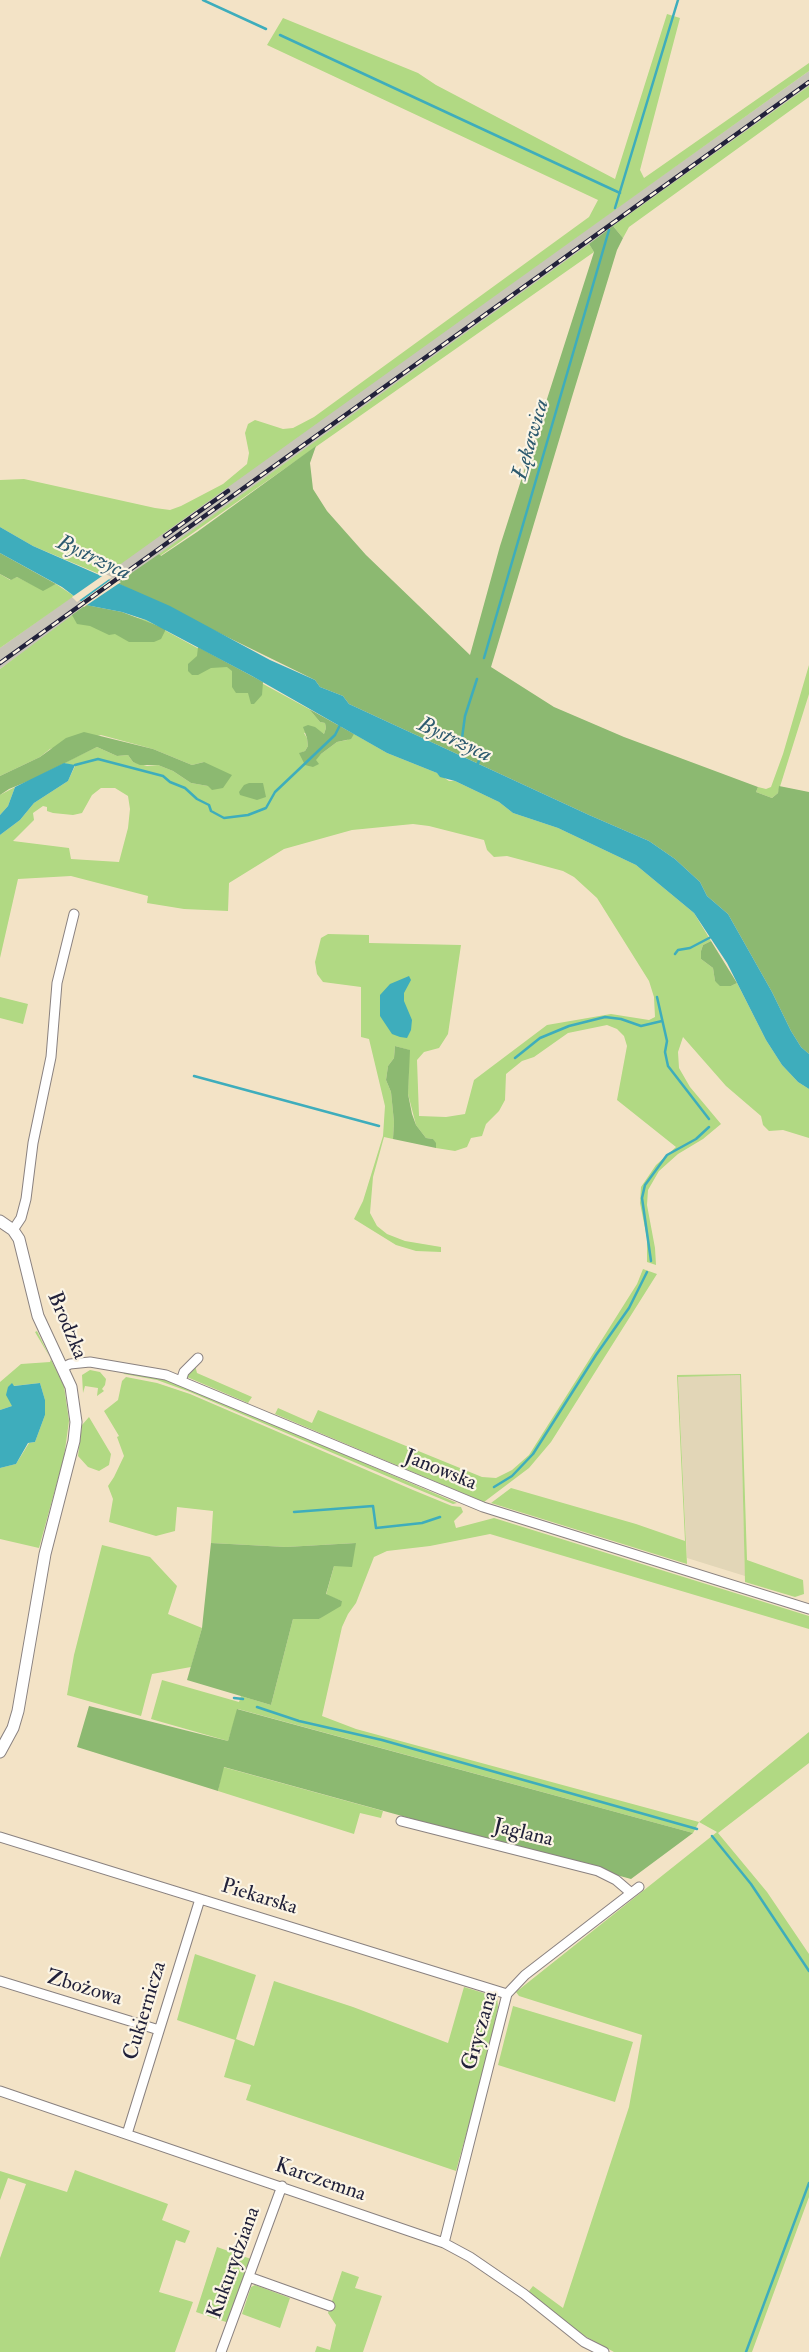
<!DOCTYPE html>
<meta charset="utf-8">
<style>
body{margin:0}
canvas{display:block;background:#f3e3c6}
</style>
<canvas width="809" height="2352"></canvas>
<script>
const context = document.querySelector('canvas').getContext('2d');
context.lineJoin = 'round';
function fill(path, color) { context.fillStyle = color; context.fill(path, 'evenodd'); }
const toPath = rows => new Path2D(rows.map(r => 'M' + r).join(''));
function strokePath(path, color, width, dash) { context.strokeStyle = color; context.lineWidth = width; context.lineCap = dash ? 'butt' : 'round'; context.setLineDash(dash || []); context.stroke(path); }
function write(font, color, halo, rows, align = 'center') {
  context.font = font + ' "IM FELL Double Pica",serif'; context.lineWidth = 4.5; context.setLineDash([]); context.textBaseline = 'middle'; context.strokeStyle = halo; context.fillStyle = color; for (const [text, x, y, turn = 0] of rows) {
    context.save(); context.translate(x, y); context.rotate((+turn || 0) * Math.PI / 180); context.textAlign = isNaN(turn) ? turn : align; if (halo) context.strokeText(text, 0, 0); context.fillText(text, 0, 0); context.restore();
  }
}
fill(toPath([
 [740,1375,745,1576,687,1558,678,1376]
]), '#e2d6b7');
fill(toPath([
 [809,71,809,86,0,669,0,648]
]), '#c8c4b8');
fill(toPath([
 [667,14,680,18,640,170,644,178,809,63,809,71,104,576,33,546,0,527,0,480,24,479,155,508,170,510,181,506,223,484,247,464,249,453,245,433,248,424,255,420,283,429,293,428,314,417,589,217,598,200,267,45,283,18,418,73,436,85,615,179],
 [809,86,809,97,629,227,623,238,613,226],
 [589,244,594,252,160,556,159,554],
 [0,574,10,580,17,577,43,590,56,584,74,596,0,648],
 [86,605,146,620,309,709,320,722,325,723,326,728,324,734,317,730,304,733,307,738,308,746,305,751,300,753,316,763,316,758,321,754,337,742,347,740,354,734,387,753,437,773,449,781,455,781,499,802,513,813,558,828,636,865,694,913,711,941,703,945,701,951,701,959,713,968,715,981,731,986,737,983,766,1040,782,1065,798,1082,809,1089,809,1138,783,1130,769,1131,763,1125,761,1116,726,1086,683,1037,678,1052,679,1068,690,1087,721,1124,703,1139,678,1154,659,1171,648,1190,647,1205,655,1248,656,1265,647,1262,647,1238,640,1203,641,1187,656,1165,676,1147,617,1100,627,1046,624,1036,617,1029,607,1025,568,1033,534,1057,522,1061,506,1074,505,1100,499,1111,486,1124,482,1136,471,1138,467,1147,455,1151,436,1148,433,1139,426,1138,416,1125,408,1094,409,1050,395,1046,394,1058,388,1066,386,1080,391,1092,394,1122,393,1139,384,1137,373,1177,370,1213,377,1226,387,1234,405,1241,441,1247,441,1252,416,1251,396,1245,354,1219,363,1201,383,1136,385,1106,369,1039,361,1037,361,987,323,982,317,974,315,962,321,938,328,934,369,935,369,943,461,945,448,1034,439,1048,424,1052,417,1060,419,1116,446,1117,465,1114,474,1080,547,1025,611,1014,649,1020,655,1017,654,997,649,981,597,898,574,877,563,871,507,856,494,857,487,850,484,840,429,826,413,824,352,830,284,849,229,883,228,911,184,909,147,903,148,896,71,876,18,879,0,958,0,835,20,820,34,803,68,781,75,766,64,763,97,747,117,756,128,755,133,762,147,766,158,765,173,771,191,783,208,786,204,762,192,765,153,749,101,735,50,749,40,757,0,776,0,669],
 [101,788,115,788,128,796,130,809,128,828,119,862,71,859,69,848,13,841,34,820,33,813,43,806,47,807,47,811,53,813,73,815,82,813,92,795],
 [809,665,809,694,778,793,772,798,756,792,758,787,766,789,771,787,783,754],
 [15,787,8,806,0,815,0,795],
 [0,997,28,1004,23,1024,0,1018],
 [643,1269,657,1274,551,1442,529,1468,484,1502,275,1414,278,1408,312,1423,318,1410,482,1477,496,1478,512,1470,529,1455,637,1284],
 [37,1331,64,1386,69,1421,64,1457,39,1548,0,1539,0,1468,16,1464,29,1443,35,1442,45,1415,45,1400,40,1383,13,1386,12,1384,12,1406,0,1410,0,1382,21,1364,50,1362,51,1359,35,1332],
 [195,1365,197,1373,252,1397,248,1403,187,1377,188,1371],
 [90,1370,100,1372,106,1379,105,1385,102,1389,104,1391,97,1396,98,1388,85,1386,83,1393,82,1375],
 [125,1371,158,1377,192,1389,457,1503,453,1504,410,1486,190,1392,157,1380,124,1374,123,1372],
 [741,1374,747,1560,803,1580,804,1594,795,1597,745,1582,740,1375,678,1377,687,1564,491,1503,511,1488,636,1524,685,1541,677,1375],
 [126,1377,157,1383,190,1394,413,1490,452,1506,461,1507,463,1512,454,1521,456,1528,494,1518,809,1616,809,1629,490,1534,430,1546,387,1551,374,1557,356,1603,348,1614,342,1627,322,1716,356,1729,699,1822,809,1732,809,1763,718,1833,767,1892,809,1954,809,2197,752,2352,614,2352,583,2335,537,2300,529,2291,533,2286,563,2308,629,2107,642,2035,519,1996,516,1992,717,1832,699,1822,693,1833,238,1709,228,1741,151,1719,162,1680,239,1702,241,1696,271,1705,293,1619,319,1619,342,1601,326,1595,334,1566,356,1543,286,1547,211,1543,213,1511,177,1507,175,1531,156,1536,109,1522,113,1499,108,1486,114,1477,124,1456,117,1437,119,1436,104,1411,118,1400,122,1381],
 [89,1417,111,1454,109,1465,99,1471,88,1467,78,1456,82,1425],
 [102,1545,150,1557,177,1586,168,1614,202,1628,191,1667,152,1674,141,1716,67,1695,74,1655],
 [223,1767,383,1811,381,1818,360,1813,354,1834,218,1791],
 [195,1954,256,1975,236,2039,254,2046,274,1981,353,2007,448,2043,464,1987,497,1997,498,2007,486,2062,456,2171,246,2100,251,2085,224,2077,235,2040,177,2020],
 [513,2006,633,2042,615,2102,498,2065],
 [75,2170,168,2204,162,2220,190,2231,185,2243,176,2240,159,2292,193,2302,175,2352,0,2352,0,2258,26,2184,8,2178,0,2200,0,2171,67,2192],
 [217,2247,251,2259,229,2323,196,2312],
 [342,2271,359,2277,355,2288,382,2296,363,2352,315,2352,317,2346,330,2350,336,2325,328,2313],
 [255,2285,290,2298,280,2328,242,2314,251,2287]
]), '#b1d983');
fill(toPath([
 [613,226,623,238,617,250,572,397,491,667,554,707,624,737,758,787,756,792,772,798,778,793,779,786,809,792,809,1054,801,1047,791,1031,772,992,728,914,707,896,700,882,675,859,649,841,589,815,349,704,343,696,320,687,315,680,117,583,159,554,161,556,197,532,316,446,310,463,313,489,327,511,366,555,470,655,500,546,594,252,589,244],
 [0,553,56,584,43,591,17,577,11,580,0,574],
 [86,605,122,612,166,629,161,639,154,642,129,642,115,634,109,635,90,626,77,624,72,615],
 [198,647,263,682,262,695,254,704,251,704,248,693,236,693,232,687,232,671,227,667,211,668,198,675,192,675,188,671,188,664,197,656],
 [309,709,354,734,351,739,337,742,321,754,316,760,319,764,313,767,305,765,299,753,305,751,308,746,307,738,303,727,308,725,315,727,324,734,326,728,325,723,320,722],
 [84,732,153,749,192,765,204,762,232,775,223,788,212,790,208,786,191,783,173,771,158,765,140,765,133,762,128,755,117,756,97,747,31,780,9,789,0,795,0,776,40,757,66,738],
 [249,783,263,783,266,797,257,800,240,795,239,792,244,785],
 [711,941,737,983,731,986,720,986,715,981,713,968,701,959,701,951,703,945],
 [395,1046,410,1050,408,1094,412,1114,416,1125,426,1138,433,1139,436,1143,436,1148,393,1139,394,1122,391,1092,386,1080,388,1066,394,1058],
 [211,1543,286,1547,356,1543,352,1567,334,1566,326,1594,342,1601,341,1606,319,1619,293,1619,271,1705,187,1680,202,1628],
 [89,1706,228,1741,237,1709,693,1833,631,1879,224,1767,218,1791,77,1747]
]), '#8cb971');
fill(toPath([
 [0,527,33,546,170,606,270,660,315,680,320,687,343,696,349,704,589,815,649,841,675,859,700,882,707,896,728,914,772,992,791,1031,801,1047,809,1054,809,1089,798,1082,782,1065,766,1040,727,963,694,913,636,865,558,828,513,813,499,802,455,781,440,777,437,773,387,753,252,676,146,620,122,612,86,605,62,587,0,553],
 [64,763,75,765,68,781,34,803,20,820,0,835,0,815,8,806,15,787],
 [409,976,411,980,404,993,404,1001,412,1020,411,1030,407,1038,400,1037,392,1034,380,1016,380,995,390,984],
 [12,1383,14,1386,40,1383,45,1400,45,1415,35,1442,28,1443,16,1464,0,1468,0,1410,12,1406,6,1395,8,1387]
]), '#3eadbc');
fill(toPath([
 [105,574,112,577,77,602,72,597],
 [113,578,121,582,84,607,79,603]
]), '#f3e3c6');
strokePath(toPath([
 [203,0,266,29],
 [280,35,620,193],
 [615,208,678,0],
 [484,658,609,230],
 [477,679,465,716,462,738,477,748,480,758,477,766],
 [75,765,98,759,163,776,170,782,185,788,197,799,209,805,211,811,224,818,248,815,266,808,275,792,335,735,341,723],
 [675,954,678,950,690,948,711,937],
 [657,997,667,1041,665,1052,668,1066,709,1119],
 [515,1058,540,1038,569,1026,605,1017,621,1019,641,1026,662,1021],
 [194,1076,379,1126],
 [651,1261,642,1198,645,1185,667,1155,696,1139,709,1127],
 [494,1487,512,1476,533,1454,596,1355,629,1308,647,1272],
 [294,1512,373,1506,376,1528,422,1523,440,1517],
 [234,1698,243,1699],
 [257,1707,299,1721,382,1740,697,1829],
 [712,1836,751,1884,809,1971],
 [746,2352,809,2183]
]), '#3eadbc', 2.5);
const minor = toPath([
 [13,1230,21,1218,26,1199,33,1143,51,1057,57,983,74,914],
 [64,1367,70,1364,90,1362,166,1375,483,1507,809,1609],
 [181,1381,184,1372,198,1358],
 [401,1821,598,1871,616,1880,630,1892],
 [0,1837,507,1994],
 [0,1981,159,2030],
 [0,2091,444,2243,470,2257,524,2294,584,2342,604,2352],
 [127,2134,200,1899],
 [444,2243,507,1994,525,1975,639,1887],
 [249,2277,330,2306],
 [221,2352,282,2186]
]);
const tertiary = toPath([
 [0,1221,13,1230,19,1239,38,1316,71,1387,76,1422,74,1441,45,1554,18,1711,13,1728,0,1752]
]);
strokePath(minor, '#8a8280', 11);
strokePath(tertiary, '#8a8280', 13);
strokePath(minor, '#fff', 9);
strokePath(tertiary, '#fff', 11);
const rail = toPath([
 [165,536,228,491],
 [0,663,809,82]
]);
strokePath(rail, '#22223b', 4.5);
strokePath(rail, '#fcf5e5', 2.5, [8]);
write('21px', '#22223b', '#fcf5e5', [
 ["Brodzka",66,1326,67],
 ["Janowska",440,1471,22],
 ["Jaglana",523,1834,14],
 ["Piekarska",259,1898,17],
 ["Zbożowa",84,1989,17],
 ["Cukiernicza",146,2011,-73],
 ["Gryczana",481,2031,-74],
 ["Karczemna",320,2181,19],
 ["Kukurydziana",235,2263,-70]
]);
write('italic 22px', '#2d5a6f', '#fcf5e5', [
 ["Łękawica",532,440,-74],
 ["Bystrzyca",93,559,25],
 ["Bystrzyca",454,741,25]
]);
</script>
